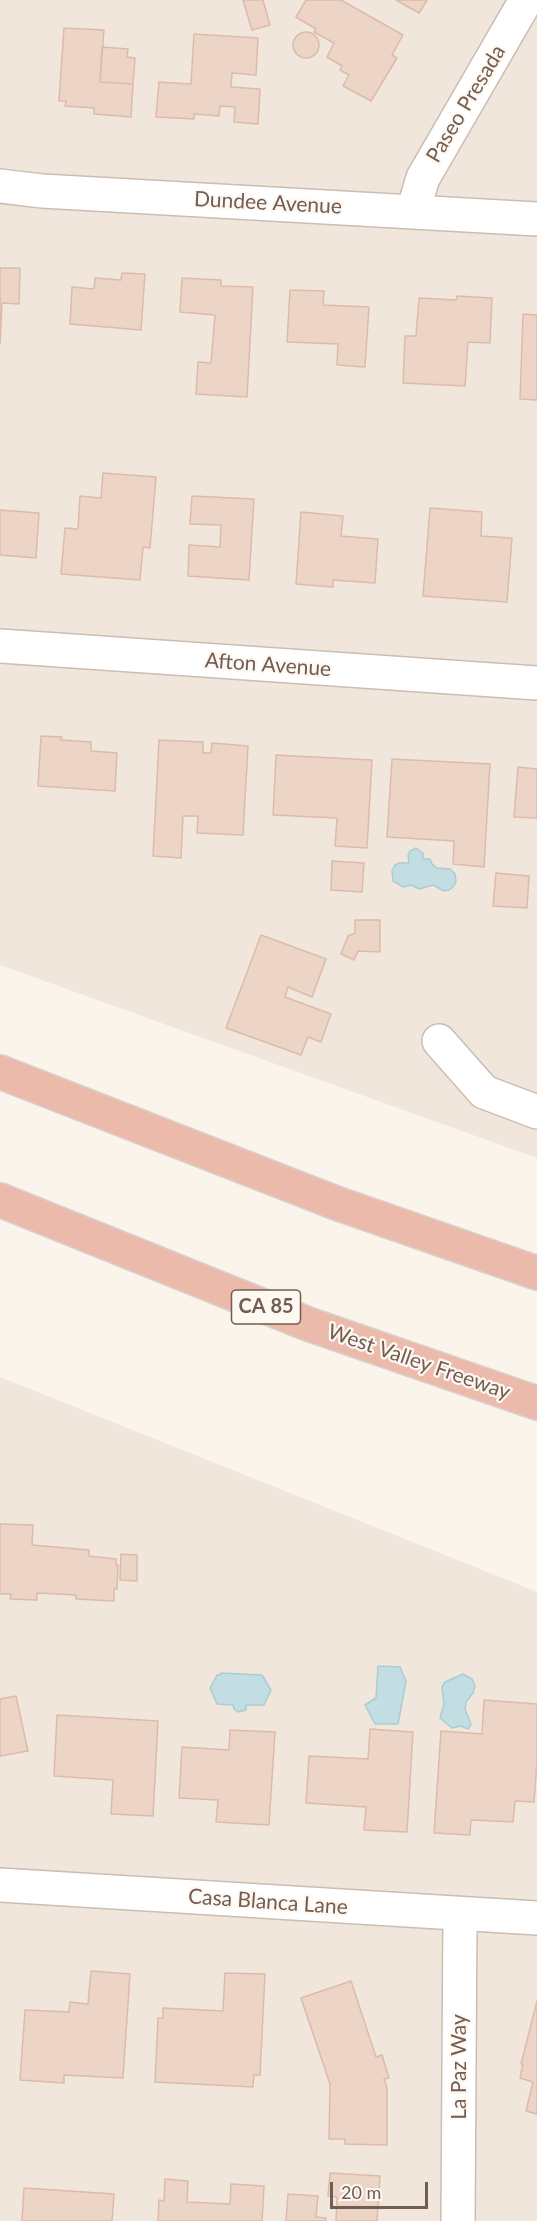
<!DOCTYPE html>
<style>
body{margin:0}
#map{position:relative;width:537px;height:2221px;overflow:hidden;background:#faf4eb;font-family:Lato,sans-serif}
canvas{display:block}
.scale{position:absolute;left:330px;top:2182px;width:98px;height:27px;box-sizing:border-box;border:3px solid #735c51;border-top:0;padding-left:8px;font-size:18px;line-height:21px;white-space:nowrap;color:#735c51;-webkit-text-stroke:4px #fdf8f1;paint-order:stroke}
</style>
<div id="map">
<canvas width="537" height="2221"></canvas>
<div class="scale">20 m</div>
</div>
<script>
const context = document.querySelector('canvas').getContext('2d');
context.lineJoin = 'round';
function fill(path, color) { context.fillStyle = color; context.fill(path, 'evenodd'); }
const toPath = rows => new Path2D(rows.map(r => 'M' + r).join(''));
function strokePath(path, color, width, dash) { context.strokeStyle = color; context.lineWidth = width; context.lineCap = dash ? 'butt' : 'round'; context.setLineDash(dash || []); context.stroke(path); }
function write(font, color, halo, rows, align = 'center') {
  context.font = font + ' Lato,sans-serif'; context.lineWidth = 4.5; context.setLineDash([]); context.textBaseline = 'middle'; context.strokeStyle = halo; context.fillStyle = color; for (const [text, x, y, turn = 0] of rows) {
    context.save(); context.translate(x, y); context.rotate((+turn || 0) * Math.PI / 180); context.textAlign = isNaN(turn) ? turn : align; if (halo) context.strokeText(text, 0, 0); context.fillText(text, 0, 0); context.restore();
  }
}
fill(toPath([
 [0,0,537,0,537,1158,0,965],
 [0,1377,537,1592,537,2221,0,2221]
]), '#f1e6db');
const water = toPath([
 [416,848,423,853,423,859,430,859,432,864,437,868,450,869,455,874,456,881,454,886,449,890,444,891,433,885,419,889,412,885,403,887,393,881,392,871,395,865,399,863,409,863,408,855,410,851,416,848],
 [378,1666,400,1667,406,1681,398,1724,375,1724,365,1705,376,1698,378,1666],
 [221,1673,262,1675,271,1690,264,1705,246,1705,246,1710,238,1712,234,1709,233,1705,217,1704,210,1688,217,1675,220,1675,221,1673],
 [463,1674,472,1679,475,1686,473,1693,466,1702,465,1709,471,1724,468,1729,461,1726,452,1728,440,1718,444,1704,442,1687,445,1682,463,1674]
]);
fill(water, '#c2dee2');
strokePath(water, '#a9cdd3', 1.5);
const building = toPath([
 [243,0,263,0,270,25,252,30,243,0],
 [306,0,341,0,403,35,392,55,397,58,371,101,343,86,349,75,340,70,342,66,327,57,334,43,314,32,316,29,296,17,306,0],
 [396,0,427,0,419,13,396,0],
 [64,28,104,30,100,82,133,84,131,117,94,114,94,108,65,106,66,101,59,101,64,28],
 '293 45a13 13 0 1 1 26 0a13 13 0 1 1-26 0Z',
 [194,34,258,38,256,75,232,73,231,87,260,89,258,124,234,122,235,107,220,106,219,116,194,114,194,119,156,117,159,82,191,84,194,34],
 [102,47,128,49,127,57,135,58,133,84,100,82,102,47],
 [0,268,20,268,19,304,2,303,0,344,0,268],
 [122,273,145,274,141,330,70,324,72,287,94,289,95,278,121,280,122,273],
 [182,278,221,280,221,286,253,287,247,397,196,394,198,362,211,363,215,315,180,312,182,278],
 [290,290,324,291,323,305,369,307,365,367,337,365,338,344,287,342,290,290],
 [457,296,492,298,490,343,468,342,465,386,403,383,405,336,416,336,419,298,456,300,457,296],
 [523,314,537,315,537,400,520,399,523,314],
 [103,473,156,477,150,548,143,547,140,580,61,574,65,528,78,529,80,496,101,498,103,473],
 [192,496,254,499,249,580,188,576,189,545,220,547,221,525,190,524,192,496],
 [430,508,482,512,481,536,512,538,507,602,423,596,430,508],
 [0,510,39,513,36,558,0,555,0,510],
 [301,512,343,516,341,536,378,539,375,583,333,580,333,587,296,584,301,512],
 [41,736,62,737,61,740,91,742,91,751,117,753,115,791,38,786,41,736],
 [159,740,203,742,203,753,211,753,212,743,248,746,243,835,197,833,198,816,183,816,181,858,153,856,159,740],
 [276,755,372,760,367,848,335,846,337,818,273,815,276,755],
 [392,759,490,764,484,867,453,864,454,841,387,837,392,759],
 [518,767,537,769,537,818,514,817,518,767],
 [332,861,364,863,362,892,331,890,332,861],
 [496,873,529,876,527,908,493,906,496,873],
 [355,920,380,920,380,952,358,951,354,960,341,954,348,936,355,933,355,920],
 [261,935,326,959,312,997,288,987,285,997,331,1014,321,1042,308,1037,301,1055,226,1028,261,935],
 [0,1524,33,1525,32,1545,89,1550,89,1556,116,1559,116,1565,118,1565,117,1589,114,1589,114,1601,76,1599,76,1595,37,1593,37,1600,10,1599,11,1594,0,1594,0,1524],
 [121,1554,137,1555,137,1581,120,1580,121,1554],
 [16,1696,28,1751,0,1756,0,1699,16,1696],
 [484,1700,537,1704,537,1762,534,1802,515,1801,513,1822,471,1820,470,1835,434,1833,441,1731,482,1734,484,1700],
 [57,1715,158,1721,153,1816,111,1814,113,1780,54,1776,57,1715],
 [370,1729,413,1732,407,1832,364,1830,366,1807,306,1803,309,1756,368,1759,370,1729],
 [230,1730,275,1732,269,1825,216,1822,218,1800,179,1798,182,1747,229,1750,230,1730],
 [91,1971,130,1974,123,2078,64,2075,64,2083,20,2080,25,2010,69,2012,70,2002,88,2004,91,1971],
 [225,1973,265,1974,260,2075,254,2075,253,2087,155,2082,158,2018,163,2018,163,2008,223,2011,225,1973],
 [351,1981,376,2057,382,2055,389,2078,384,2079,387,2088,387,2145,345,2144,345,2139,329,2139,330,2084,301,1998,351,1981],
 [537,2001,537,2114,526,2111,533,2082,520,2078,523,2064,521,2064,537,2001],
 [330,2173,380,2176,377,2221,336,2221,337,2197,328,2196,330,2173],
 [165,2179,188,2181,187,2202,230,2204,231,2184,264,2186,262,2221,158,2221,159,2200,164,2201,165,2179],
 [24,2188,114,2194,112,2221,22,2221,24,2188],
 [288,2194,318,2196,316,2217,326,2218,326,2221,286,2221,288,2194]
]);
fill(building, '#ecd4c6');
strokePath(building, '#ddbba9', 1.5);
const street = toPath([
 [0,186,42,191,537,219],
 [413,211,423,178,526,0],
 [0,646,537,683],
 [439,1041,484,1092,537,1112],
 [0,1885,537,1918],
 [458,2221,460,1914]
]);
const highway = toPath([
 [0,1072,336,1203,537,1273],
 [0,1200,308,1324,537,1403]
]);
strokePath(street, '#ccbcb2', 36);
strokePath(highway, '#d8d1ce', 36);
strokePath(street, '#fff', 33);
strokePath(highway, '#ecbaaa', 33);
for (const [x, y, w] of [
 [266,1307,69]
]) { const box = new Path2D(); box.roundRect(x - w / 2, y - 17, w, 34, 4.5); context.fillStyle = '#fdf8f1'; context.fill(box); strokePath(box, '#735c51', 1.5); }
write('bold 20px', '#735c51', null, [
 ["CA 85",266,1307]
]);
write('21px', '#735c51', '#fdf8f1', [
 ["Paseo Presada",466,104,-59],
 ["Dundee Avenue",268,203,3],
 ["Afton Avenue",268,665,4],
 ["West Valley Freeway",419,1362,19],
 ["Casa Blanca Lane",268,1902,4],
 ["La Paz Way",459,2067,-90]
]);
</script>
